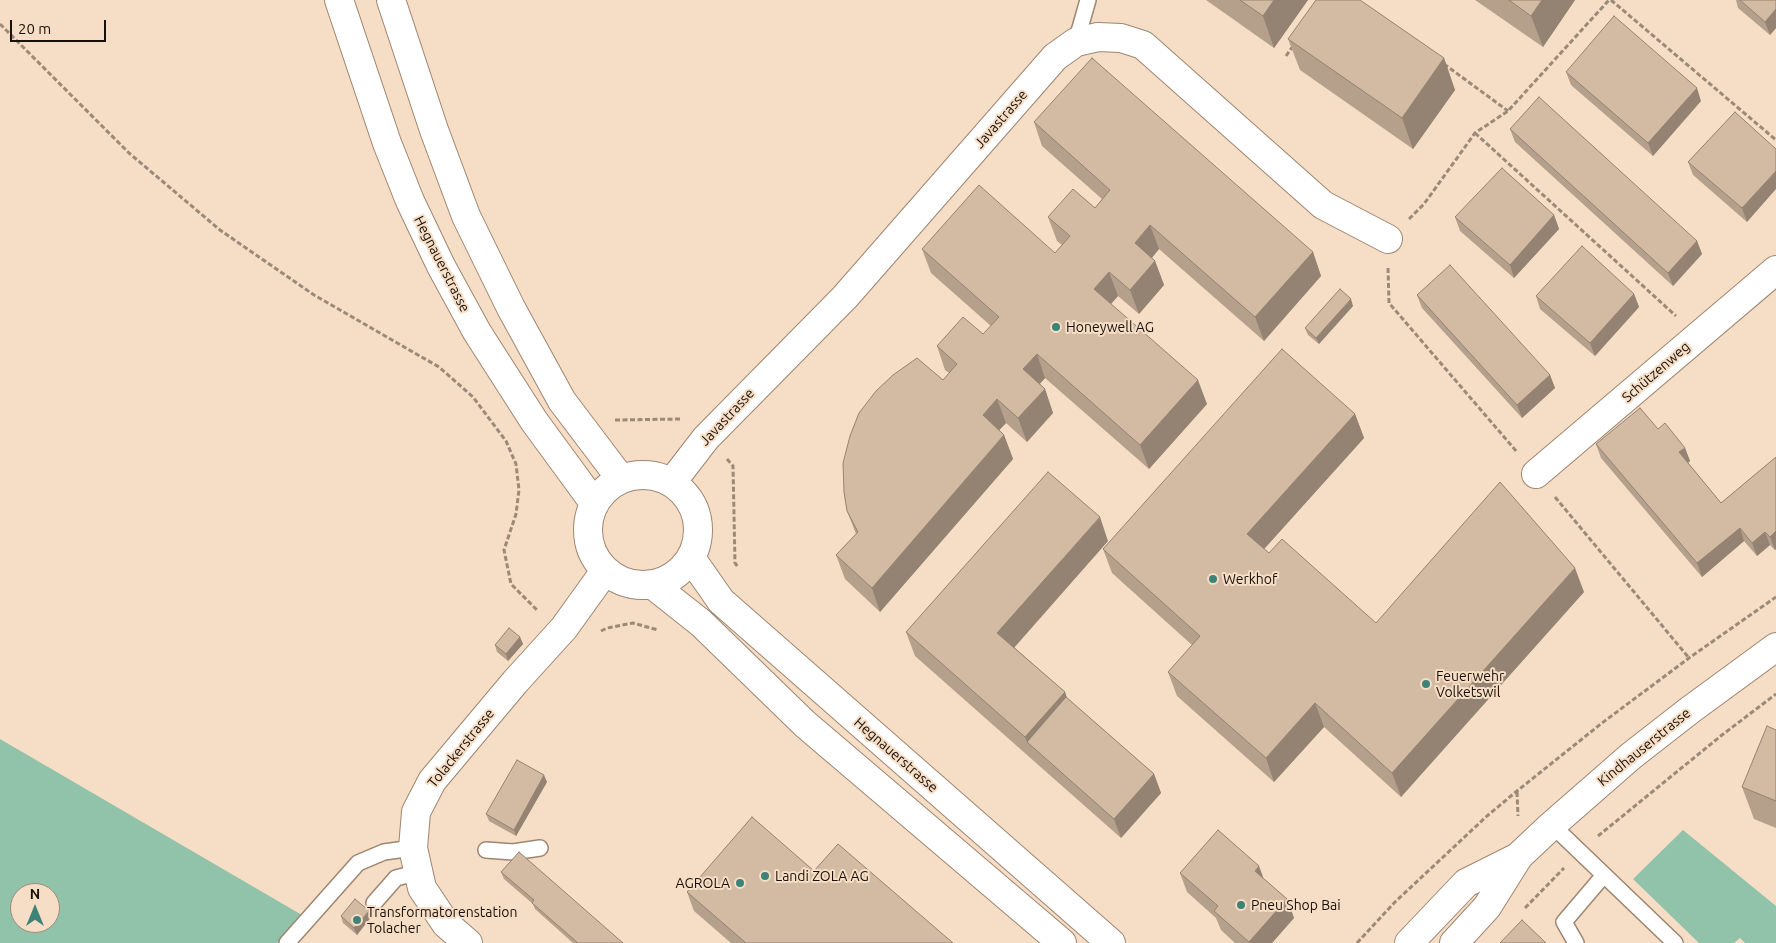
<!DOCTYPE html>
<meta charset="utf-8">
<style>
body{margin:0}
#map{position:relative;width:1776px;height:943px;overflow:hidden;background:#f6ddc5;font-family:Ubuntu,sans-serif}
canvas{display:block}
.north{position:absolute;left:10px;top:883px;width:50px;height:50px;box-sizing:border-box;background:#f6ddc5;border:1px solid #9e8b7a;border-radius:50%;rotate:0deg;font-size:14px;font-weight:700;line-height:20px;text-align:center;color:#191109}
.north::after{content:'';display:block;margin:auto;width:18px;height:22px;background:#3e8378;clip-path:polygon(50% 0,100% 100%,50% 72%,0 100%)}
.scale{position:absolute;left:10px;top:20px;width:96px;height:22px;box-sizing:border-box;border:2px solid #191109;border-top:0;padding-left:6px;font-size:15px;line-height:18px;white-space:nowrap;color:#191109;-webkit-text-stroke:4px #f6ddc5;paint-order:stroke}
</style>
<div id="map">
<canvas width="1776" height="943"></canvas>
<div class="north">N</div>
<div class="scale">20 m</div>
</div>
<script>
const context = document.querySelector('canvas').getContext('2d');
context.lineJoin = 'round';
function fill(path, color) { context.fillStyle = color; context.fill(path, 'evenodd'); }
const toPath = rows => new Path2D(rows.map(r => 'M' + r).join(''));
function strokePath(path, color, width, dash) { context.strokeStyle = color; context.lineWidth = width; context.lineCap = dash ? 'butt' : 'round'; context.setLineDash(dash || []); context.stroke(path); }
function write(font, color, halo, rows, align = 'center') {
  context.font = font + ' Ubuntu,sans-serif'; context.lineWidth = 4; context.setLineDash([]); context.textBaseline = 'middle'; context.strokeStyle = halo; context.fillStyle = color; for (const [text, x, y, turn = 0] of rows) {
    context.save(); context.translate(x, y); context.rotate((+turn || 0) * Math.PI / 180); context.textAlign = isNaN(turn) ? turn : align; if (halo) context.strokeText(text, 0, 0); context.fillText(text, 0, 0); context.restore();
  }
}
fill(toPath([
 [0,739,307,918,287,943,0,943],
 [20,893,50,893,50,923,20,923],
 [1683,830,1776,906,1776,943,1745,943,1740,938,1734,943,1699,943,1633,879]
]), '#90c3aa');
const service = toPath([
 [1076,42,1088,0],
 [1552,825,1675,943],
 [486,850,513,852,540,848],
 [374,903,396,878,419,872],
 [287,943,358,863,384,852,413,848],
 [1576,943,1564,922,1604,875]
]);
const minor = toPath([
 [1536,474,1776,270],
 [672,482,706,438,845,297,1055,57,1076,42,1098,37,1121,38,1143,45,1323,205,1388,239],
 [468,943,446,924,422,888,413,848,416,812,432,781,515,682,564,628,605,571]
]);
const tertiary = toPath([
 [1409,943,1466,883,1518,857],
 [1454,943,1487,907,1519,856,1552,825,1631,756,1690,710,1776,647]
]);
const secondary = toPath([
 [339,0,387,143,410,201,441,266,477,332,534,421,594,503],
 [391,0,434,130,466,216,511,308,562,401,621,479],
 '588 530a55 55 0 1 1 110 0a55 55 0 1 1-110 0Z',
 [691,558,721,601,1111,943],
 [653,585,701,623,805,724,1062,943]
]);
strokePath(service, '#9e8671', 18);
strokePath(minor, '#9e8671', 30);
strokePath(tertiary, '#9e8671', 30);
strokePath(secondary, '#9e8671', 30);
strokePath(toPath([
 [1611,0,1776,140],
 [0,24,129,153,220,230,314,295,439,367,473,397,506,441,516,464,519,490,516,514,504,550,511,584,538,611],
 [1286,56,1293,46],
 [1444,64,1508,111],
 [1475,133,1676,316],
 [1409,219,1424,204,1475,133,1508,111,1609,0],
 [1388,268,1389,303,1517,452],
 [615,420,681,419],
 [727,459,733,466,735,563,738,567],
 [1555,497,1689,658],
 [601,631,607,628,633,623,658,630],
 [1517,792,1518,816],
 [1598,836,1722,735,1776,694],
 [1525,908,1564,868],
 [1357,943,1395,902,1487,816,1517,791,1602,723,1689,658,1776,597]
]), '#9c8a79', 3, [5, 2.5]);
strokePath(service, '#fff', 15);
strokePath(minor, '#fff', 28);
strokePath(tertiary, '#fff', 28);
strokePath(secondary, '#fff', 28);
fill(toPath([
 [1206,0,1308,0,1274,48],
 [1475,0,1575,0,1543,47],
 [1736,0,1776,0,1776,28,1770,35,1738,8],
 [1288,39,1444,58,1455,90,1413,149,1300,70],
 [1566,72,1701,101,1653,156,1571,85],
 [1735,112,1747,222,1693,175,1688,162],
 [1034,122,1313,252,1321,276,1264,341,1159,249,1152,258,1155,261,1164,285,1139,314,1118,296,1111,304,1207,404,1149,469,1045,378,1040,384,1045,389,1053,413,1027,442,1006,423,999,430,1004,435,1013,459,880,612,845,579,836,555,856,534,847,511,943,380,949,373,945,370,937,346,983,334,991,326,931,273,922,249,1055,253,1062,245,1057,241,1048,217,1095,208,1102,199,1042,146],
 [1510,129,1697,241,1702,254,1673,286,1515,142],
 [1554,215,1559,229,1514,278,1460,231,1455,217],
 [1634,294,1639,307,1595,356,1540,309,1536,296],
 [1417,295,1550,375,1555,388,1522,418,1422,308],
 [1353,306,1319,344,1308,335,1305,328],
 [1355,414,1364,438,1264,549,1269,553,1376,623,1584,592,1401,797,1324,727,1274,782,1177,696,1168,672,1192,645,1112,573,1103,549],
 [1658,429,1685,448,1690,461,1688,463,1721,503,1776,457,1776,549,1775,550,1770,545,1757,556,1744,541,1702,577,1601,458,1596,444],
 [1108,541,1014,647,1065,692,1066,697,1154,774,1161,793,1121,838,915,656,906,632],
 [520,637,523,644,508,661,497,652,495,645],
 [1776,730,1776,828,1754,819,1742,787],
 [547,782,516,836,489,821,486,814],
 [814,871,953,943,731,943,694,911,687,892],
 [501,872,623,943,573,943,535,909,533,904,504,879],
 [1180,873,1264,879,1287,899,1294,918,1272,943,1235,943,1221,930,1216,918,1187,892],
 [341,916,371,917,357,935,343,923]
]), '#b5a08c');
fill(toPath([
 [1274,0,1308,0,1274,48,1263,16],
 [1542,0,1575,0,1543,47,1531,16],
 [1776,9,1776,28,1770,35,1765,22],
 [1444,58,1455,90,1413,149,1402,118],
 [1697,88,1701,101,1653,156,1648,143],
 [1776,171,1776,189,1747,222,1742,208],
 [1554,215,1559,229,1514,278,1510,265],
 [1150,225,1159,249,1144,267,1135,243],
 [1697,241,1702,254,1673,286,1668,273],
 [1313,252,1321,276,1264,341,1255,317],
 [1155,261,1164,285,1139,314,1130,290],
 [1109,272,1118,296,1103,313,1094,289],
 [1634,294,1639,307,1595,356,1590,343],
 [1351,299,1353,306,1319,344,1316,338],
 [1037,354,1045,378,1031,393,1023,369],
 [1550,375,1555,388,1522,418,1517,405],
 [1198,380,1207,404,1149,469,1140,445],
 [1045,389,1053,413,1027,442,1018,418],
 [997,399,1006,423,991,439,983,415],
 [1355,414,1364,438,1256,558,1247,534],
 [1004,435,1013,459,880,612,872,588],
 [1685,448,1690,461,1684,466,1679,452],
 [1100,517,1108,541,1006,657,997,633],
 [1740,528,1744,541,1702,577,1697,563],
 [1776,531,1776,549,1775,550,1770,537],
 [1765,532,1770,545,1757,556,1752,543],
 [1575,568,1584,592,1401,797,1392,773],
 [520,637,523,644,508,661,506,654],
 [1065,692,1073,716,1027,742,1025,737],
 [1315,703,1324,727,1274,782,1266,758],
 [1154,774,1161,793,1121,838,1114,819],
 [544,775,547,782,516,836,514,830],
 [1259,866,1266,885,1255,871],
 [1287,899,1294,918,1272,943,1250,943,1249,942],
 [369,911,371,917,357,935,354,928]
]), '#948272');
const building = toPath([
 [1240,0,1274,0,1263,16,1240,0],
 [1316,0,1360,0,1444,58,1402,118,1288,39,1316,0],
 [1509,0,1542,0,1531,16,1509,0],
 [1740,0,1776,0,1776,9,1765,22,1740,0],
 [1614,16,1697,88,1648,143,1566,72,1614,16],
 [1092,58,1313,252,1255,317,1150,225,1135,243,1155,261,1130,290,1109,272,1094,289,1198,380,1140,445,1037,354,1023,369,1045,389,1018,418,997,399,983,415,1004,435,872,588,836,555,858,532,847,511,844,492,843,463,850,436,859,413,876,391,893,375,917,358,943,380,957,364,937,346,963,317,983,334,999,317,922,249,979,185,1055,253,1070,236,1048,217,1073,189,1095,208,1110,190,1034,122,1092,58],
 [1539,97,1697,241,1668,273,1510,129,1539,97],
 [1735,112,1776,149,1776,171,1742,208,1688,162,1735,112],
 [1502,168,1554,215,1510,265,1455,217,1502,168],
 [1582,246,1634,294,1590,343,1536,296,1582,246],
 [1450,265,1550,375,1517,405,1417,295,1450,265],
 [1340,289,1351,299,1316,338,1305,328,1340,289],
 [1282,349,1355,414,1247,534,1269,553,1282,539,1376,623,1500,482,1575,568,1392,773,1315,703,1266,758,1168,672,1200,636,1103,549,1282,349],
 [1640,408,1658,429,1665,423,1685,448,1679,452,1721,503,1776,457,1776,531,1770,537,1765,532,1752,543,1740,528,1697,563,1596,444,1640,408],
 [1048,472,1100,517,997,633,1065,692,1025,737,906,632,1048,472],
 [509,628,520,637,506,654,495,645,509,628],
 [1066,697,1154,774,1114,819,1027,742,1066,697],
 [1767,726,1776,730,1776,801,1742,787,1767,726],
 [517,760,544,775,514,830,486,814,517,760],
 [752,817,814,871,838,844,953,943,746,943,687,892,752,817],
 [1218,830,1259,866,1255,871,1287,899,1249,942,1214,911,1218,906,1180,873,1218,830],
 [519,852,623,943,578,943,532,903,534,900,501,872,519,852],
 [355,899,369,911,354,928,341,916,355,899],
 [1522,920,1546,943,1500,943,1522,920]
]);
fill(building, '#d3baa3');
strokePath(building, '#948272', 1);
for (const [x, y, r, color] of [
 [1056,327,5,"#3e8378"],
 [1213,579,5,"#3e8378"],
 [1426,684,5,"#3e8378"],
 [765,876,5,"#3e8378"],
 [740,883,5,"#3e8378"],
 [1241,905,5,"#3e8378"],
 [357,920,5,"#3e8378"]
]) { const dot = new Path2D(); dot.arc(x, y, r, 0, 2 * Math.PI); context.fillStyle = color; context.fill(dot); strokePath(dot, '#f6ddc5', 2); }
write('14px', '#191109', '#f6ddc5', [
 ["Javastrasse",1001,119,-49],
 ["Hegnauerstrasse",442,264,63],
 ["Schützenweg",1656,372,-41],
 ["Javastrasse",727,417,-47],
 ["Kindhauserstrasse",1644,747,-39],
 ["Tolackerstrasse",461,748,-51],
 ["Hegnauerstrasse",896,755,41]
]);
write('14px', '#191109', '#f6ddc5', [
 ["Honeywell AG",1066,327],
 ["Werkhof",1223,579],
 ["Feuerwehr",1436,676],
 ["Volketswil",1436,692],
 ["Landi ZOLA AG",775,876],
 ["AGROLA",730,883,"right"],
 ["Pneu Shop Bai",1251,905],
 ["Transformatorenstation",367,912],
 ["Tolacher",367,928]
], 'left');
</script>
